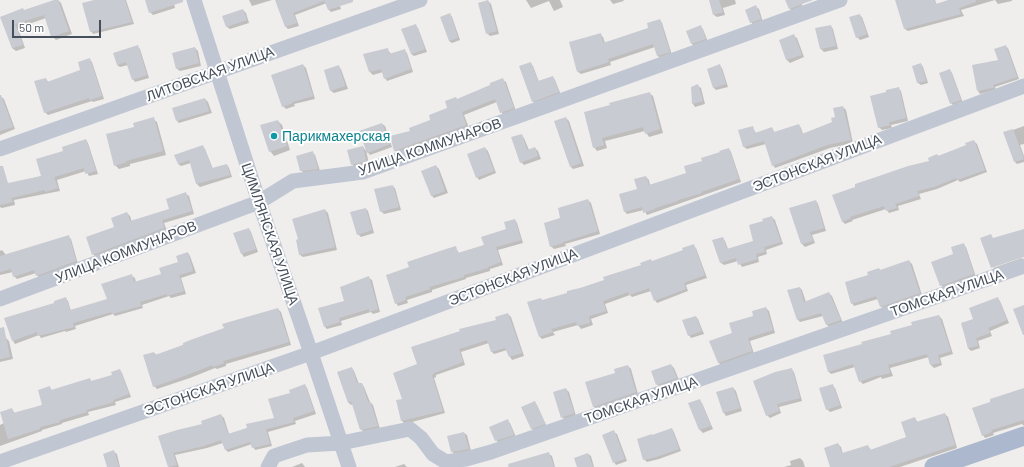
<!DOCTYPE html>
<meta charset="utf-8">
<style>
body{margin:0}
#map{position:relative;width:1024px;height:467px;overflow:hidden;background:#f0eeed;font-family:Barlow,sans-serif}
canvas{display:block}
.scale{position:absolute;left:12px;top:20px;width:89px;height:18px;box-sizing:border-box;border:2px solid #454e5b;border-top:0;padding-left:5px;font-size:12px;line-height:14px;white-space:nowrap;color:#454e5b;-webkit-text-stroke:3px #fff;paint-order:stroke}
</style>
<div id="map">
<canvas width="1024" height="467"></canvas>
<div class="scale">50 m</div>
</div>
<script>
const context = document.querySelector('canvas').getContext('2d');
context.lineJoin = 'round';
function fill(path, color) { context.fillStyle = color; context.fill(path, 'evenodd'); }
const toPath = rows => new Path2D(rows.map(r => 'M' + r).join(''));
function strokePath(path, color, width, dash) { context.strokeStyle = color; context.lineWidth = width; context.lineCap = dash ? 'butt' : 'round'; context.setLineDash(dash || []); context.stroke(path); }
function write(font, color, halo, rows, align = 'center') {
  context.font = font + ' Barlow,sans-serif'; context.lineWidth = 4; context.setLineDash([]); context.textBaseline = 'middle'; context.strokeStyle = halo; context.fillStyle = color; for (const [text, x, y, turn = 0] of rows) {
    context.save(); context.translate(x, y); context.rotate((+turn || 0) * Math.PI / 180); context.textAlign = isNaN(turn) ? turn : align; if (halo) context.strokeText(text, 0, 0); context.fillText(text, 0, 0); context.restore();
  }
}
fill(toPath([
 [58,0,61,3,72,34,56,40,52,36,46,18,18,28,25,48,16,51,12,48,1,17,25,11],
 [97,0,126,0,134,24,93,34,91,31],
 [146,0,173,0,175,8,153,15,150,12],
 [249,0,272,0,252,6],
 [276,0,338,0,341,9,331,12,329,10,327,3,295,15,299,26,288,29,286,27],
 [526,0,560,0,563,7,554,11,549,1,531,8],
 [610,0,623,0,624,1,613,4],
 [710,0,735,0,736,4,723,8,725,15,717,17,714,15],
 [786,0,800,0,803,7,792,11,789,8],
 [900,0,935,0,937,5,951,0,1012,0,1012,1,998,4,995,0,961,10,964,16,908,31,905,29],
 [488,1,491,4,499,34,490,36,487,33],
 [756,7,759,9,763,22,753,25,751,22],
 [243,10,246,13,249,23,230,29,227,27,224,17],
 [450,14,452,17,460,40,452,43,449,41],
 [859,15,862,17,869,37,860,40,857,37],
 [660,20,662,23,672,55,661,59,658,56,655,47,610,62,611,65,581,74,578,72,600,34,603,37,605,43,650,29],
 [415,25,418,28,427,52,414,56,411,54],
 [700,26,703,29,708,42,694,46,692,44],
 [831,26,833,29,838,49,824,52,821,49,816,29],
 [794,36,797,38,804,57,790,63,787,60,780,41],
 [137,46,140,49,149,78,135,82,133,79,128,65,120,67,117,65],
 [1005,46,1008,48,1019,79,995,87,996,90,980,94,978,91,999,61],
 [195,48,198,51,201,66,180,71,177,69],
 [387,49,391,54,404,50,407,53,413,72,387,81,385,78,383,72,373,75,370,72,365,55],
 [89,59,92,62,104,99,93,102,92,101,48,115,45,112,46,79,49,83,82,71],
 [530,63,533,66,539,82,553,77,555,80,561,95,535,104,533,101],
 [921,64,923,67,928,83,921,85,918,83],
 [303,65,306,68,315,99,294,104,295,106,286,109,283,106],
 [338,66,341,69,348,89,334,93,331,91],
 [720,66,722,68,728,87,716,90,714,88],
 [950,70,952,73,963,103,954,106,951,103],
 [503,80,506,82,516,111,504,115,501,112,497,102,464,115,469,128,398,153,395,151,392,137,412,132,448,109],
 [698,86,701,88,705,104,695,107,693,104,692,88],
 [898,88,901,91,908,121,891,125,892,128,882,130,879,127],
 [649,93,653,96,663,133,649,137,645,131,605,141,607,148,597,151,594,147,611,106],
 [0,96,4,99,15,129,0,135],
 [205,99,208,102,212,113,179,123,177,121],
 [843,107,846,110,853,143,830,148,775,168,773,165,766,144,747,149,744,147,752,127,756,133,772,128,775,133,799,125,801,128,803,134,833,123],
 [566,118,569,121,584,166,573,169,571,167],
 [153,119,157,122,166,155,130,164,130,166,119,169,115,165,135,128],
 [278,121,282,125,290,150,274,156,270,151],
 [382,124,385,126,392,147,370,155,366,150,369,164,354,167,352,164,363,147,367,152],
 [1024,126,1024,144,1020,145,1024,156,1024,162,1017,164,1015,162,1005,133],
 [521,135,524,138,529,150,535,148,538,151,541,159,524,165,521,162],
 [86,140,88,143,98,174,89,176,86,171,57,180,60,191,14,200,15,205,2,208,0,207,0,186,42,176,64,152],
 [974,141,977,144,987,172,960,182,958,180,937,189,919,194,921,199,898,206,899,210,889,213,886,209,852,220,853,221,845,224,842,221,930,162,937,155,939,156,967,146],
 [202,146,205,149,213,169,227,165,229,168,232,177,200,187,197,184,191,163,181,166,178,164],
 [485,148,488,151,496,173,479,180,477,177],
 [729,149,731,152,741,182,647,215,644,210,627,214,625,212,646,177,649,180,650,185,687,174],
 [312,152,315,155,320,171,304,173,301,170],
 [436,166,439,169,448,193,434,198,431,195],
 [392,186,395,188,401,210,384,214,381,211],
 [186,194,189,196,194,214,164,223,167,231,96,257,93,254,127,213,130,216,132,222,171,209],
 [588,200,591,203,600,234,565,244,566,246,554,249,551,246,562,219],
 [816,201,818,204,826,231,812,235,815,243,805,247,802,244,790,209],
 [366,209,368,211,374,233,361,237,358,234],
 [325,210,328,213,337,250,303,257,300,255],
 [772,217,775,220,783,244,766,250,767,254,758,257,759,262,742,267,738,261,724,265,721,263,723,238,725,241,728,249,754,241,764,222],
 [515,220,517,223,523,243,498,250,503,265,490,269,490,271,466,278,466,279,432,290,432,292,407,300,408,303,398,306,396,303,411,268,455,247,459,253,485,245,507,229],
 [249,229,251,232,258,252,244,257,242,254],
 [68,236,71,239,78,264,39,278,36,273,17,279,14,276,13,272,0,275,0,251,2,250,6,255],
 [963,244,966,247,976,277,944,288,941,285,955,254],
 [693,246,696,248,707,278,686,285,688,291,657,303,655,300,651,291,632,297,630,295,605,304,608,313,591,319,593,325,581,329,578,325,553,332,555,335,542,339,540,337,543,301,581,289,684,251],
 [188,253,190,256,196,273,181,278,186,294,171,298,169,296,142,305,143,308,115,316,113,314,75,326,76,329,66,332,65,331,41,338,39,335,15,344,13,341,56,303,66,299,68,301,71,311,108,300,132,276,135,278,136,283,162,275,179,263],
 [1022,258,1023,260,995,270,993,268],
 [909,261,912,264,922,295,883,309,881,306,878,299,854,306,852,303,870,276,879,269,881,271],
 [369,278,372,280,380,312,373,314,371,312,341,321,342,325,327,329,325,327,345,301],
 [800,288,802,290,806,302,829,293,832,296,843,323,830,328,827,325,823,316,800,322,798,320],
 [997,298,1000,301,1009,323,990,331,992,336,978,341,980,348,971,351,968,348,962,323,975,320],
 [766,308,769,311,775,333,750,341,754,354,721,366,719,363,711,341,733,333],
 [278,309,281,312,291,345,226,364,226,366,217,369,215,368,190,378,157,389,154,386,154,353,157,355],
 [508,314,511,317,524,356,512,360,510,357,507,350,494,354,491,351,489,343,461,352,465,365,436,375,436,377,434,378,445,413,405,424,402,421,398,401,403,400,419,365],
 [939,316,942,319,953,354,940,358,942,365,934,368,931,365,929,357,890,368,893,376,882,379,881,377,863,384,860,381,855,367,831,374,828,371,863,345],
 [696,317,698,319,704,334,691,338,689,335],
 [6,338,9,341,13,359,0,362,0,340],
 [671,365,674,368,679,380,660,387,657,384],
 [628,366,631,369,638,394,596,409,593,406,616,374],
 [352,368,354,371,359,384,362,384,364,387,370,402,373,405,380,429,364,432,361,429,353,404,351,405,348,402],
 [791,369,794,372,802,401,779,407,781,413,770,418,767,415],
 [120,370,122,373,131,397,115,402,116,405,88,412,89,415,62,423,62,424,42,430,42,431,0,446,0,425,4,423,12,409,15,414,43,405,50,388,53,391,90,379,92,382,113,375],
 [305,385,307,388,316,414,295,421,296,424,268,432,272,446,255,450,252,444,228,452,225,449,223,443,207,448,175,455,179,467,169,467,159,437,203,425,221,415,224,418,229,434,275,419,291,393],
 [832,385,835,388,842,408,830,412,827,409],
 [733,388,736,391,742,411,726,416,724,413,718,393],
 [566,389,569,392,576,416,565,420,562,417],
 [1024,389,1024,426,1022,424,993,433,994,435,985,438,983,435],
 [699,400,702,403,713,429,703,433,700,430,690,404],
 [534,402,537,405,547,427,534,431,531,428],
 [945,414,948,417,957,448,900,467,831,467,838,444,841,447,843,454,868,446,871,450,907,438,915,418,918,423],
 [507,421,510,423,516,437,499,443,496,440],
 [672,429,674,432,681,451,659,459,647,462,644,459],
 [614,432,617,434,627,461,616,465,614,462],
 [464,433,467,435,471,451,455,454,452,452],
 [114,452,117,454,120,467,108,467],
 [549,454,552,456,555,467,507,467],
 [588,454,591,456,594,467,578,467],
 [800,458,803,461,805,467,784,467,791,465,790,461],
 [302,463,305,467,292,467],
 [404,464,407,467,395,467]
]), '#0003');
fill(toPath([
 [54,0,58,0,69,31,51,37,44,15,15,24,23,45,12,48,0,17,23,8,24,10],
 [94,0,125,0,132,22,90,32,82,3],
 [145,0,183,0,183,2,149,13],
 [275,0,324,0,324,1,293,13,297,23,285,27],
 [324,0,353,0,353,2,328,10],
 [488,0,497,31,486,34,478,3],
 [709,0,719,0,723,12,713,15],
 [785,0,813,0,789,9],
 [895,0,934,0,936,4,948,0,976,0,976,2,959,8,961,14,904,29],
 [756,5,761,19,750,23,745,10],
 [243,9,247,20,226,27,222,16],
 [450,13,458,38,449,41,440,17],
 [860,14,867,34,856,38,849,17],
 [660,19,670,52,657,56,653,44,608,59,609,62,577,72,569,42,601,33,603,43,648,28,647,23],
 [416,24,425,49,411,54,401,29],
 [701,25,706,39,691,44,686,31],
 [831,25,836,46,820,49,815,28],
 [794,34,802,55,786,60,779,40],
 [138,45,147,75,132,80,126,62,117,65,113,53],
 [1006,45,1017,77,993,85,994,88,992,88,977,91,972,65,998,60,994,49],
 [195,47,199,63,176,69,172,53],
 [388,48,389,54,405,49,411,69,384,79,381,69,369,72,363,54],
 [90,58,102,96,90,100,89,98,44,113,34,81,46,78,47,82,80,70,78,62],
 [531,62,538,81,553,76,559,92,532,102,519,66],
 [921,63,926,81,917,83,912,66],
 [303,64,313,96,292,102,293,103,282,107,271,75],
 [720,64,726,84,713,88,707,69],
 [339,65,345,86,330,91,324,70],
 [950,69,961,100,950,104,939,73],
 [503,78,514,108,500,113,495,99,462,112,466,125,394,151,390,136,410,131,409,128,430,120,429,115,447,108,445,101,456,97,457,99,490,85,490,83],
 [698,84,703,101,692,104,691,87],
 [899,87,906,118,889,122,890,125,878,128,870,96,886,92,886,90],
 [650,92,660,129,645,134,643,127,602,138,604,145,593,148,584,112,610,105,609,103],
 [0,95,1,95,13,127,0,131],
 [205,98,209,111,176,121,172,108],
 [843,106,851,140,827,145,772,166,764,141,743,147,738,130,753,126,755,133,772,127,774,132,799,124,802,134,832,122,831,118,835,117,833,108],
 [154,117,163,151,126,161,127,162,114,166,106,134,134,127,133,123],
 [566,117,581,163,570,167,554,121],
 [278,120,287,146,269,152,260,125],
 [382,123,390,144,367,153,359,131],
 [1013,129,1024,159,1014,162,1003,132],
 [522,134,527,150,535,147,538,156,520,163,511,137],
 [86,139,96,171,85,174,84,168,54,177,58,188,45,192,45,190,11,198,13,202,0,205,0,166,3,166,8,183,41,176,36,159,63,151,62,147],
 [974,140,985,170,957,180,956,178,934,187,917,191,919,196,895,204,897,208,886,211,884,206,850,217,851,218,842,222,832,195,855,187,855,184,876,177,908,166,929,161,928,158,937,154,938,156,966,145,965,143],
 [203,145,212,168,227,164,230,175,196,184,189,160,178,164,174,155],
 [363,146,366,161,351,165,347,150],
 [485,147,494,171,476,178,467,154],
 [729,148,739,179,701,192,702,193,678,200,678,201,655,208,655,209,643,213,642,207,624,212,619,194,637,189,634,179,646,176,649,185,686,173,684,166,702,161,701,158,720,152,719,151],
 [313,151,318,169,300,171,296,156],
 [436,165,445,191,431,196,421,171],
 [393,185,399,207,380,212,374,189],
 [186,192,192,211,162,220,164,228,92,255,86,237,114,227,111,218,127,212,130,221,169,209,166,199],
 [588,199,598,231,563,242,563,243,550,247,544,223,560,218,558,208],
 [816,200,824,228,810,232,813,241,801,244,789,208],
 [366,208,372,230,357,235,350,212],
 [325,209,335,247,299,255,296,240,298,239,292,219],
 [772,216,781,242,764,247,765,252,756,254,757,259,738,265,736,258,720,263,712,240,723,237,727,249,753,241,749,225,763,221,762,219],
 [515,219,521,240,496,247,501,262,488,267,488,268,464,275,464,277,429,287,430,289,405,297,406,300,395,304,386,275,409,267,407,262,446,249,456,246,458,253,484,245,481,237,506,229,504,222],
 [249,228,256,249,241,254,233,233],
 [1024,229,1024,257,991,268,980,238,991,234,993,238],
 [69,235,76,261,36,276,34,270,13,277,11,269,0,272,0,256],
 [964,243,974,274,940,286,931,262,953,254,951,247],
 [694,244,705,275,684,283,686,289,654,301,649,288,629,295,628,292,603,301,606,311,589,316,590,323,577,326,576,322,551,329,553,332,539,337,527,302,541,298,542,300,567,293,567,291,580,288,604,280,603,277,641,265,640,263,651,259,652,261,683,250,682,248],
 [188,252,193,271,179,275,184,291,167,296,167,294,140,302,141,306,112,314,111,312,73,323,74,327,38,336,37,332,12,341,4,318,54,303,54,301,66,297,70,310,107,299,101,284,132,274,134,282,161,274,159,268,178,262,176,256],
 [909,260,920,293,880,307,876,296,851,304,845,282,868,275,867,272,879,268,880,270],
 [369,276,378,309,369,312,369,309,339,318,340,322,324,327,318,308,344,301,340,287],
 [800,287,804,302,829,292,841,320,826,325,821,313,797,320,787,290],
 [998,297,1007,320,988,328,990,333,976,338,978,346,968,348,961,323,973,319,969,308],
 [1024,305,1024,335,1023,335,1013,309],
 [766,307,773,330,748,338,752,351,718,363,709,341,732,333,729,323,753,316,752,311],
 [278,308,289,342,223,361,224,363,213,367,212,365,187,375,153,387,143,355,154,352,155,355,183,345,183,343,193,339,224,328,222,324],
 [508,313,522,353,509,357,505,348,491,352,487,340,459,349,463,362,434,373,434,374,432,375,443,411,401,421,396,400,402,399,393,373,417,364,411,347,460,331,459,329,496,320,495,317],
 [939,315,951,351,938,355,940,363,930,365,927,354,888,365,890,373,878,376,878,375,859,382,853,364,828,372,823,355,862,344,861,342,891,334,890,331,912,325,911,322],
 [696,316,702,331,688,336,682,320],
 [4,327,10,357,0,359,0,328],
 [671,364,677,378,656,385,651,371],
 [628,365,636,392,593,407,585,382,615,373,614,369],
 [352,367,357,383,362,383,368,402,370,401,378,426,360,430,351,401,348,403,337,372],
 [792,368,800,398,777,404,779,411,766,416,753,381,775,372],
 [120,369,129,394,113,400,114,402,86,410,87,412,60,420,60,422,40,427,40,429,8,439,0,412,12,408,13,413,42,405,38,390,50,386,51,390,90,378,91,381,112,375,111,372],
 [305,384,314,411,293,418,294,422,266,429,270,444,252,448,250,442,225,450,221,440,204,446,173,453,177,465,168,467,158,436,177,430,202,424,201,421,221,414,228,434,247,428,246,424,274,418,268,399,290,393,289,390],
 [833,384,840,405,826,410,819,388],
 [733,387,740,408,723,413,716,392],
 [566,388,574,413,561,418,553,392],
 [1024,388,1024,420,991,430,992,432,982,436,972,408,990,402,990,399],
 [700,399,711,426,699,430,688,403],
 [535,401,545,424,531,429,521,407],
 [945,413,955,445,889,467,830,467,824,448,838,443,842,453,868,445,870,450,906,437,901,422,915,417,916,422],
 [508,419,514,435,495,441,489,427],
 [672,428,679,449,656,457,643,460,637,439,652,434,652,435],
 [614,430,625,459,613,463,602,435],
 [464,432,469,449,451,452,447,436],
 [114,450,119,467,107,467,103,454],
 [549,452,554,467,509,467,508,464],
 [588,453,593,467,577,467,574,458]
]), '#c9cbd3');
strokePath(toPath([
 [194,0,259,202,311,353,349,467],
 [0,149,420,0],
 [0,299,259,202,293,181,363,172,840,0],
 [0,462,311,353,1024,86],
 [268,467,274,456,307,445,341,443,410,429,421,438,433,454,446,462,466,459,491,452,1024,266]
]), '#c0c7d3', 15);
strokePath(toPath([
 [934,467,1024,436]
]), '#acb8cd', 19);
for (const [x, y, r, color] of [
 [274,136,4,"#0f9aa8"]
]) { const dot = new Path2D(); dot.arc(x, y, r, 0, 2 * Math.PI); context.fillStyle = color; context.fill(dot); strokePath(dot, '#fff', 1.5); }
write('14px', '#454e5b', '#fff', [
 ["ЛИТОВСКАЯ УЛИЦА",210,74,-20],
 ["УЛИЦА КОММУНАРОВ",430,147,-19],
 ["ЭСТОНСКАЯ УЛИЦА",817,163,-21],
 ["ЦИМЛЯНСКАЯ УЛИЦА",270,234,71],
 ["УЛИЦА КОММУНАРОВ",126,252,-21],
 ["ЭСТОНСКАЯ УЛИЦА",513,277,-21],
 ["ТОМСКАЯ УЛИЦА",947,293,-19],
 ["ЭСТОНСКАЯ УЛИЦА",209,389,-19],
 ["ТОМСКАЯ УЛИЦА",641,400,-19]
]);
write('14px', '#0d838f', '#fff', [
 ["Парикмахерская",282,136]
], 'left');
</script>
